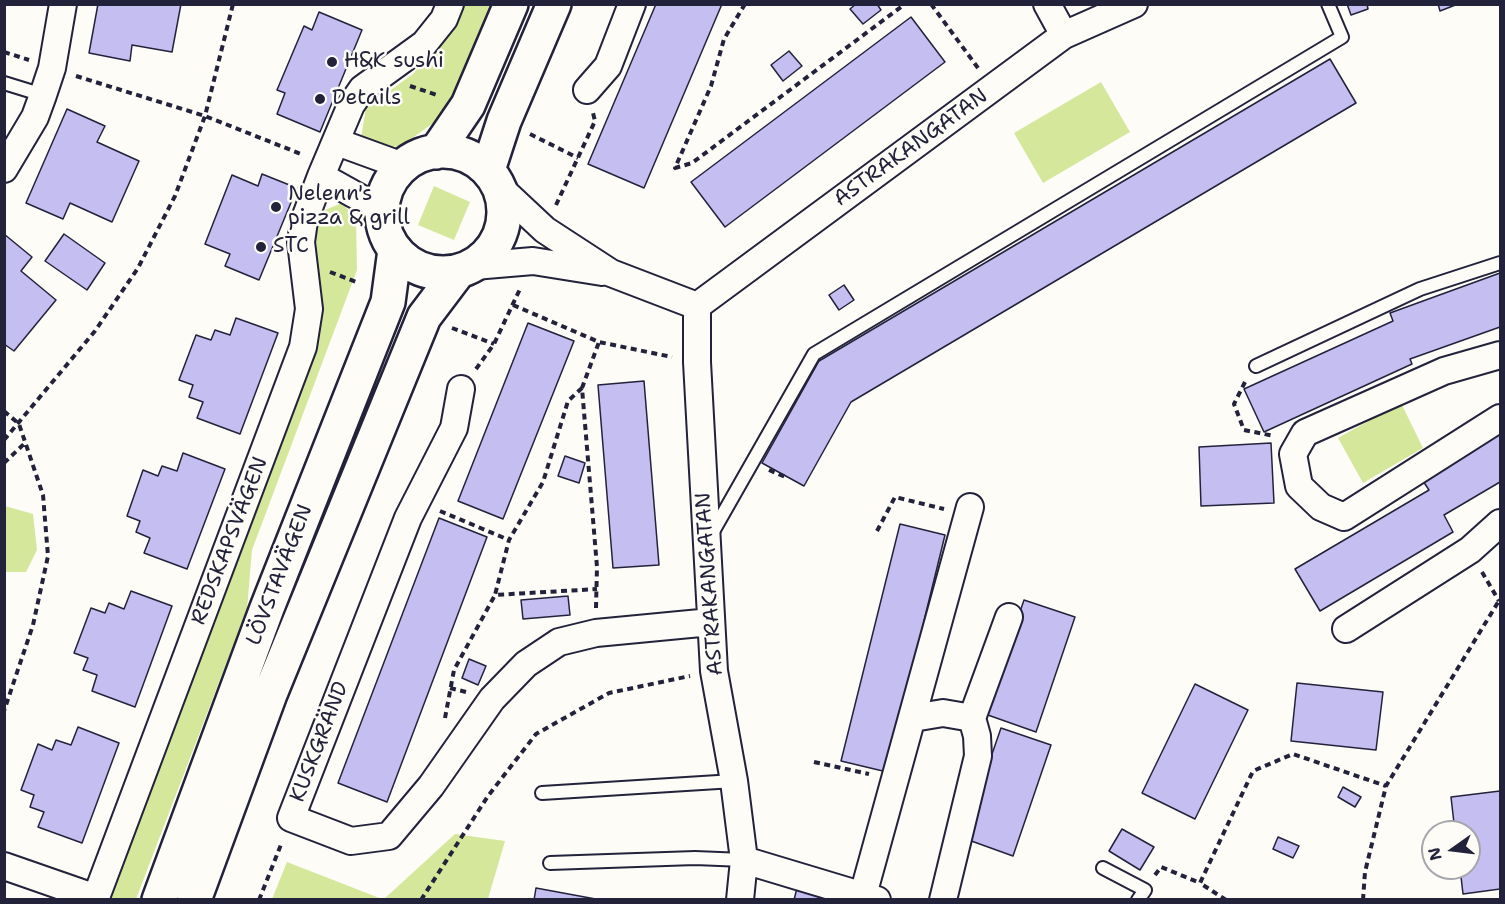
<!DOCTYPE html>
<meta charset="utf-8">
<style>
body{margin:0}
#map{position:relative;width:1505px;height:904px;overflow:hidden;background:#fdfcf7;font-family:"Shantell Sans",sans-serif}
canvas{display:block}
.frame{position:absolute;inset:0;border:6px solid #22223b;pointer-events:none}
.north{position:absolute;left:1421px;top:820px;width:60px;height:60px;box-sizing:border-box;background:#fdfcf7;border:2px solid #a5a5ac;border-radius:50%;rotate:256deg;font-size:16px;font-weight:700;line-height:24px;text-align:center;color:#22223b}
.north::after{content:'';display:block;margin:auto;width:21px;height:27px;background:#22223b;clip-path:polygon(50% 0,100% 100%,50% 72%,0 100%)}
</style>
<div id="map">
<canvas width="1505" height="904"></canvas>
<div class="frame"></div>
<div class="north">N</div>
</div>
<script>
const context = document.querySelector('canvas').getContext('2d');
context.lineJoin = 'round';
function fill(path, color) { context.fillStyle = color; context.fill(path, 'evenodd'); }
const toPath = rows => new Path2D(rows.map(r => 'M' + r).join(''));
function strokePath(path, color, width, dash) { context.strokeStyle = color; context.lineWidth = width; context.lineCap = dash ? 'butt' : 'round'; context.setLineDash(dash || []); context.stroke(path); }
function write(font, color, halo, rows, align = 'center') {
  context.font = font + ' "Shantell Sans",sans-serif'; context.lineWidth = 5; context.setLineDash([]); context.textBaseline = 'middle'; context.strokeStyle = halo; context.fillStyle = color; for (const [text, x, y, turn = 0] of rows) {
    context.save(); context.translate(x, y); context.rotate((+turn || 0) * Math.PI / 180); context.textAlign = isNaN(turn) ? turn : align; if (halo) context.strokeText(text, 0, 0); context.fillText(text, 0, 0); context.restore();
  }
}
fill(toPath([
 [462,5,494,5,460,81,439,119,401,146,381,148,361,138,366,108,413,74,452,27],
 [1101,82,1130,132,1043,183,1014,133],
 [434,186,470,202,454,240,418,225],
 [342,203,356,219,357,270,252,550,247,609,136,899,117,899,109,897,318,327,320,286,314,233,320,212],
 [1401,403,1423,448,1363,483,1338,438],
 [5,506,33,514,37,550,26,572,5,572],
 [455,834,505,841,488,899,384,899],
 [287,862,382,899,272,899]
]), '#d4e79b');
const building = toPath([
 [98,4,181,4,172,52,132,45,130,61,89,53,98,4],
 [656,4,722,4,644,188,588,164,656,4],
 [856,4,877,4,881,10,863,24,850,9,856,4],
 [1347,4,1367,4,1368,9,1351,15,1347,4],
 [1438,4,1458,4,1440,11,1438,4],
 [319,12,362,30,320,132,277,114,285,93,277,90,304,26,312,30,319,12],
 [911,17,945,62,725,227,691,182,911,17],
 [789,51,802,66,783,81,771,65,789,51],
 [1330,59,1356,103,851,402,804,486,762,463,819,361,1330,59],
 [67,109,105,126,97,142,139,161,112,222,70,203,63,219,26,203,67,109],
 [262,174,297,188,259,280,225,266,230,254,205,244,232,175,258,186,262,174],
 [4,234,32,257,21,271,56,300,14,351,4,344,4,234],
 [64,234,105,263,87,290,45,261,64,234],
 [1500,273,1500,327,1410,359,1412,364,1264,432,1244,389,1393,321,1390,313,1500,273],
 [844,285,854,300,839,310,829,295,844,285],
 [236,318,278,333,240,434,197,418,203,402,189,397,193,385,179,380,196,335,211,340,215,330,230,335,236,318],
 [528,323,574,341,503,519,458,501,528,323],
 [644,381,659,565,613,568,598,385,644,381],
 [1500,431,1500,482,1444,515,1453,532,1320,611,1295,569,1429,490,1421,478,1500,431],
 [1271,443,1274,503,1201,506,1199,447,1271,443],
 [183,453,225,469,187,569,144,553,150,538,136,532,140,521,127,516,143,470,158,476,162,466,177,471,183,453],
 [565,456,585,463,579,483,558,476,565,456],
 [439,518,487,537,387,802,338,783,439,518],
 [900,524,945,535,887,772,841,761,900,524],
 [131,591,172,606,135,707,92,691,97,675,83,670,88,658,74,653,91,608,105,613,109,603,124,609,131,591],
 [568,596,570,615,523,619,521,600,568,596],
 [1024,600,1075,617,1036,732,985,714,1024,600],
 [469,659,486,666,478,685,462,678,469,659],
 [1297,683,1383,692,1376,750,1291,741,1297,683],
 [1195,684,1248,710,1195,819,1142,793,1195,684],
 [78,727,119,743,82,843,38,827,44,812,30,807,34,795,21,790,38,744,52,750,56,740,71,745,78,727],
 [1001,728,1051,745,1013,856,963,838,1001,728],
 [1343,787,1361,797,1355,807,1338,797,1343,787],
 [1500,791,1500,889,1463,894,1460,868,1469,868,1469,832,1455,832,1451,797,1500,791],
 [1122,829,1154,847,1140,870,1109,851,1122,829],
 [1278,837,1299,846,1293,858,1273,849,1278,837],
 [799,880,840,900,794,900,799,880],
 [536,888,601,900,534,900,536,888]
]);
fill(building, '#c4bef1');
strokePath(building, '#22223b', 1.5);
const lane = toPath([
 [4,83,43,95],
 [1256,366,1420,289,1500,263],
 [711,535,814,354,1342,37,1328,4],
 [542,793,734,781],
 [550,863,695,858,744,860],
 [1103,868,1145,890,1138,900]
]);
const street = toPath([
 [1047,4,1064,35],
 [587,90,608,66,632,4],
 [337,142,403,166],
 [4,169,35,117,43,95,52,68,63,4],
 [321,176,382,210],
 [499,187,545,230,611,273,697,306],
 [474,266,533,261,602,272],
 [697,306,697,362,714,671,734,781,744,860,740,900],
 [697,306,1064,35,1134,4],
 [1500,355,1444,371,1305,433,1293,454,1299,486,1321,507,1344,517,1500,418],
 [461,389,454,428,408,518,291,818,351,841,389,836,431,786,492,699,526,664,559,642,596,633,711,622],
 [1346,629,1470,550,1500,523],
 [913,718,943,713,972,718],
 [744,860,877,900],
 [4,866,96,898],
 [863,895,970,507],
 [95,900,303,347,309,309,301,242,304,221,321,176,351,105,362,89,424,44,444,19,450,4],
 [943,900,978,756,977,736,972,718,1009,617]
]);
const secondary = toPath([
 '382 212a61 61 0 1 1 122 0a61 61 0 1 1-122 0Z',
 [436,152,468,105,511,4],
 [488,170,504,121,554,4],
 [159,900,267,608,388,302,395,250],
 [194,900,270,694,424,317,458,272]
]);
strokePath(lane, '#22223b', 16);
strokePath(street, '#22223b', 30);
strokePath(secondary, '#22223b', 38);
strokePath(toPath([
 [745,4,724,39,711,86,675,168,692,163,905,4],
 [931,4,978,68],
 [4,52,29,60],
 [76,76,205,116,301,154],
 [410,86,437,95],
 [530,134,578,158],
 [556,205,595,121,593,113],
 [330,272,359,283],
 [513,305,599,342,672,357],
 [452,328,494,344],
 [476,369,494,344,520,289],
 [1245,382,1234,404,1244,430,1274,436],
 [582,388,568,401,543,482,509,540,495,595,597,589],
 [4,411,19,424,43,495,48,556,33,625,4,711],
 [4,440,95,331,138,268,175,196,205,116,233,4],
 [4,463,25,443],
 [769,470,788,478],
 [440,511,509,540],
 [877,531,895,497,944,509],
 [1482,572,1499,601],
 [596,608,597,567,582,388,599,342],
 [450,688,466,692],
 [445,718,454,670,495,595],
 [814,762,869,774],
 [1155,875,1161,867,1200,883],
 [259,900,282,842],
 [421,900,488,796,536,734,609,693,690,676],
 [1226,900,1200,883,1253,771,1293,754,1386,786],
 [1363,900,1365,872,1386,786,1500,599]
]), '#22223b', 4, [6, 4.5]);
strokePath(lane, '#fdfcf7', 12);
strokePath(street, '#fdfcf7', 26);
strokePath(secondary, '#fdfcf7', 33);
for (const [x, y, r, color] of [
 [332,62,6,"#22223b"],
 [320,99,6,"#22223b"],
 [276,207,6,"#22223b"],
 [261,247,6,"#22223b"]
]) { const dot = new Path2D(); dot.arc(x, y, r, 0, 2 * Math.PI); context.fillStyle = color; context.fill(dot); strokePath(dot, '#fdfcf7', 2); }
write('21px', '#22223b', '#fdfcf7', [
 ["H&K sushi",344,62],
 ["Details",332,99],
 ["Nelenn's",288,195],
 ["pizza & grill",288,219],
 ["STC",273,247]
], 'left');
write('21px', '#22223b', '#fdfcf7', [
 ["ASTRAKANGATAN",911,148,-36],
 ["REDSKAPSVÄGEN",230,541,-69],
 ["LÖVSTAVÄGEN",280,575,-69],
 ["ASTRAKANGATAN",710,584,-94],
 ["KUSKGRÄND",320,742,-69]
]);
</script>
